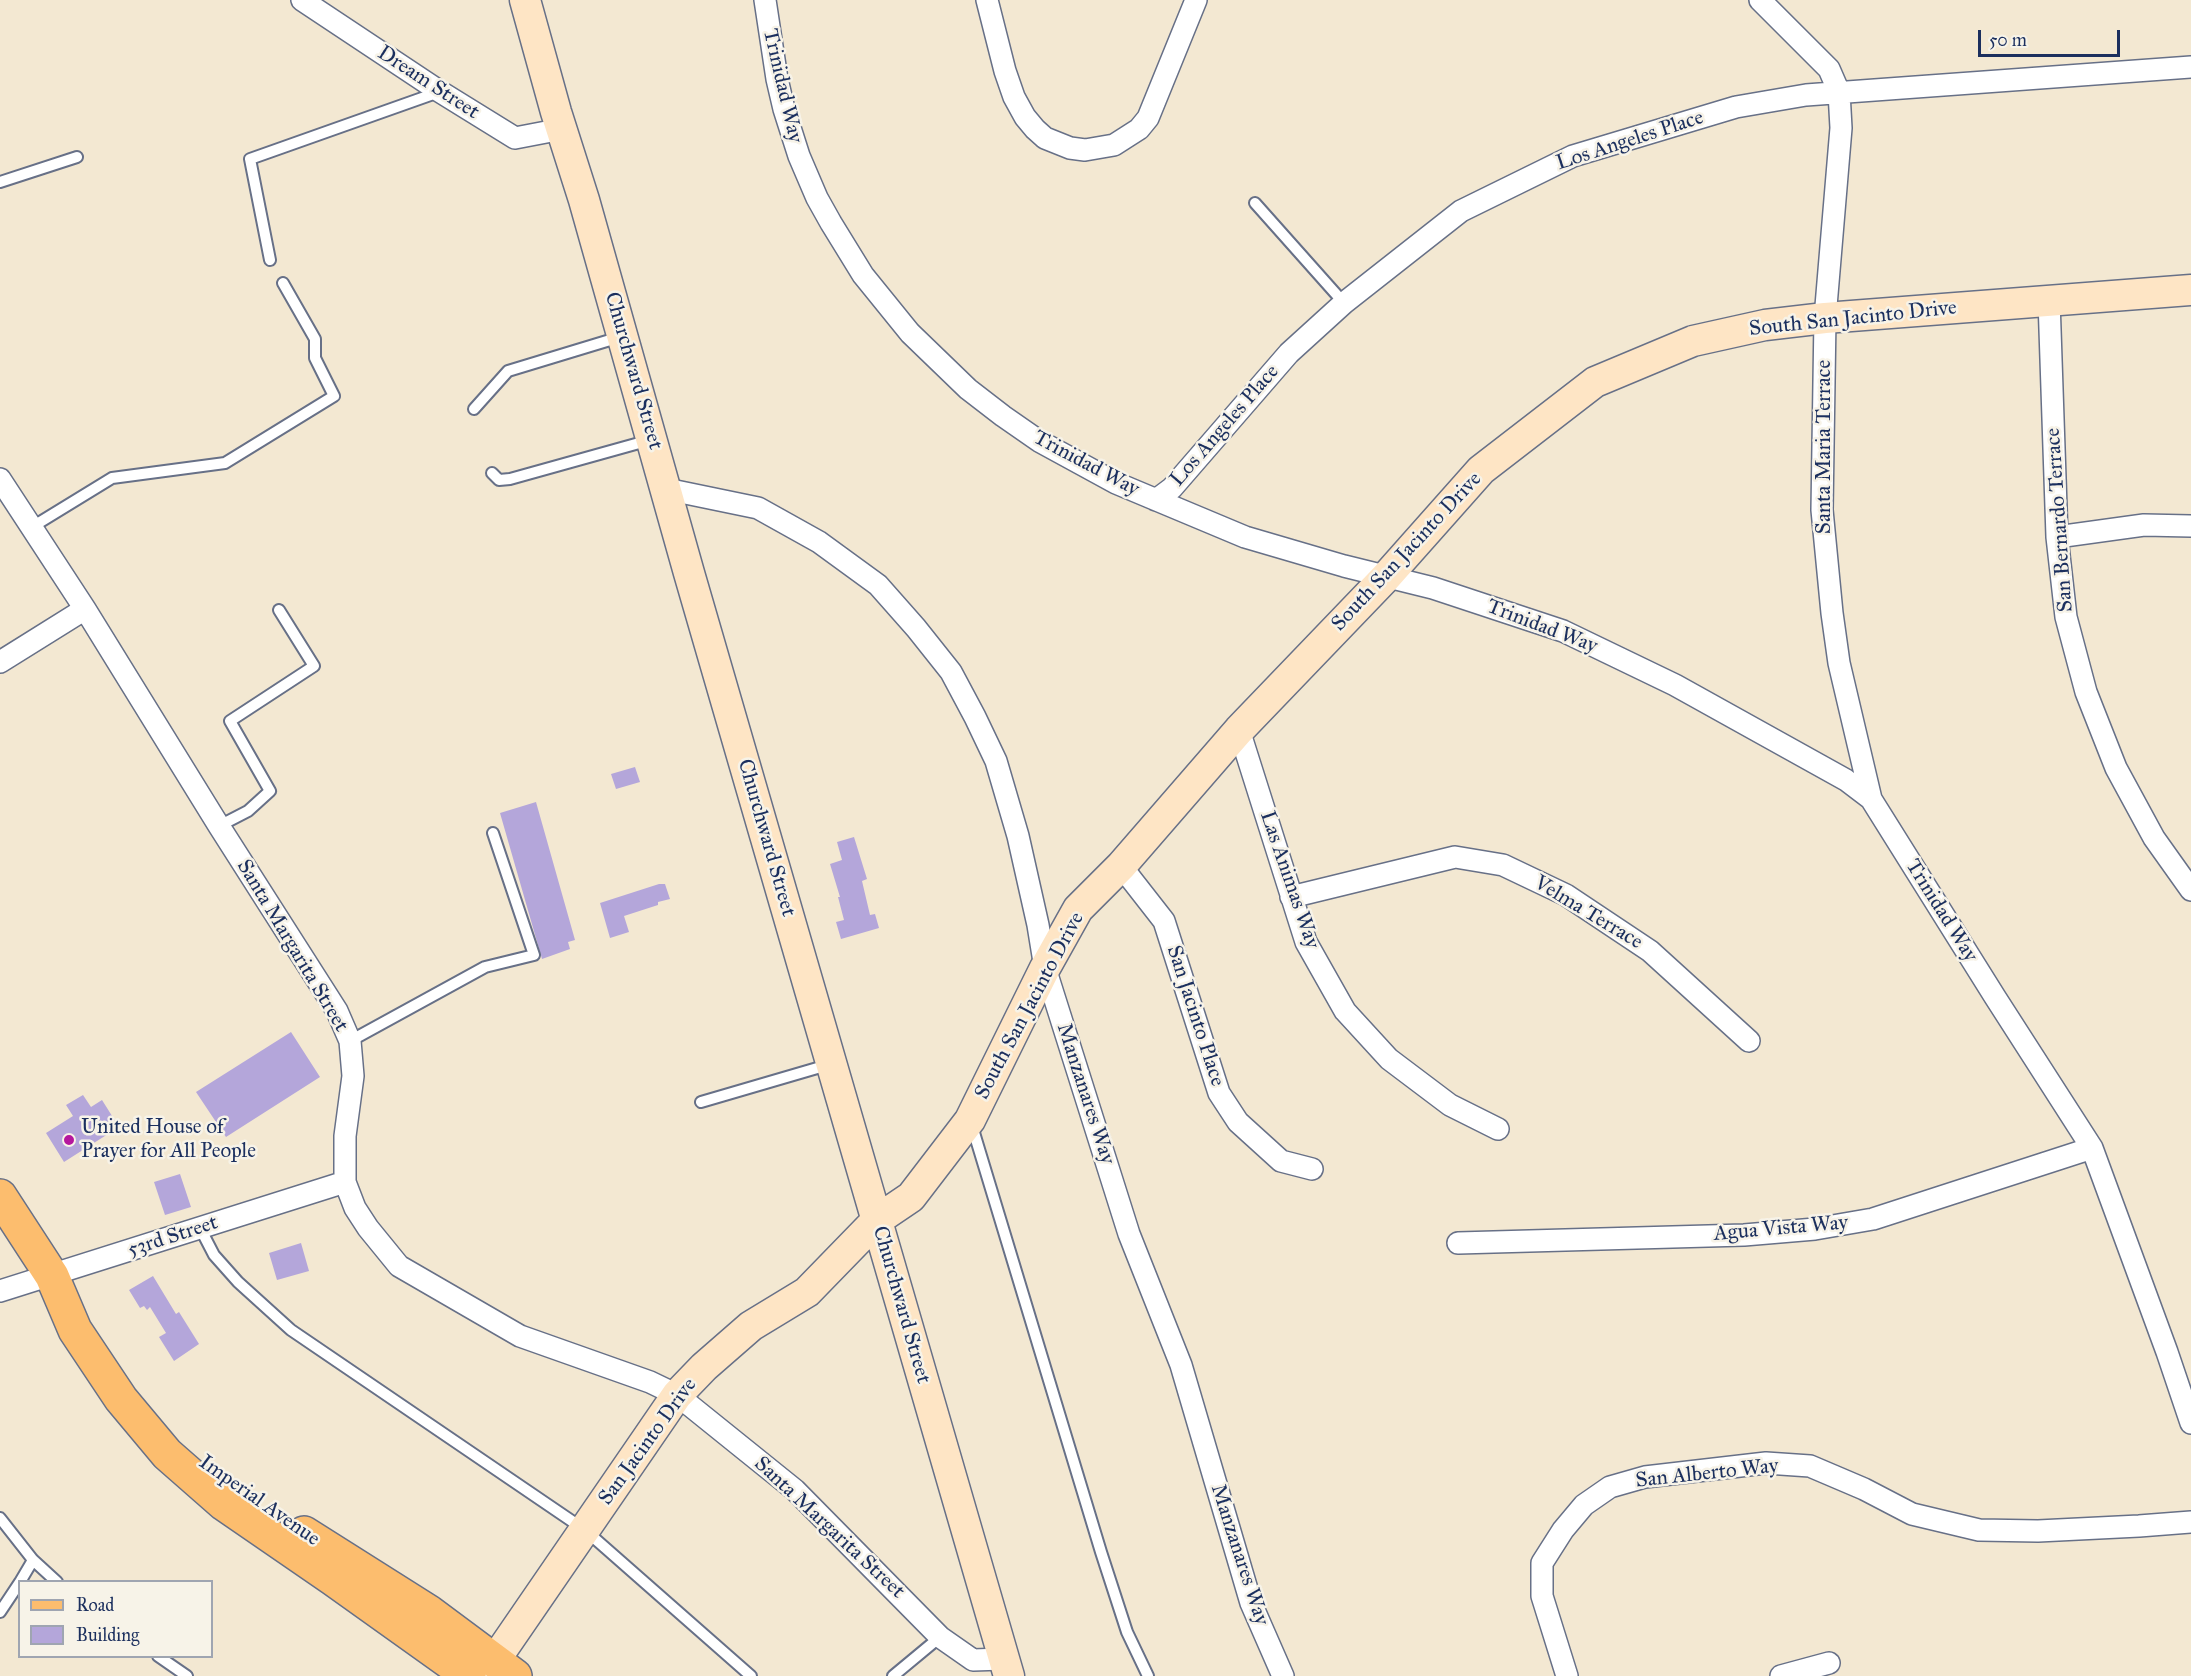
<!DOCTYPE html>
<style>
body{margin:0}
#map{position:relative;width:2191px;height:1676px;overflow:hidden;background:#f3e8d2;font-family:"IM FELL Great Primer",serif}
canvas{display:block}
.legend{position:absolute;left:18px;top:1580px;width:195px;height:78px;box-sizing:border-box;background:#f7f3e8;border:2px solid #9fa5b1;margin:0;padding:8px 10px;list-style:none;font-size:18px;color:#1b2f5e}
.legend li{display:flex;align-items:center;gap:12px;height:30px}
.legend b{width:30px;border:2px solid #9fa5b1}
.scale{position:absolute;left:1978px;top:30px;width:142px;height:27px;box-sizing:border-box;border:3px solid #1b2f5e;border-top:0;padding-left:8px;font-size:18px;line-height:21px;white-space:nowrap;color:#1b2f5e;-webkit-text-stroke:4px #f7f3e8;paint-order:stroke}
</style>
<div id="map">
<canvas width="2191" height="1676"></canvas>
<ul class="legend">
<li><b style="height:8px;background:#fcbd6e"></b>Road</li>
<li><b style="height:16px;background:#b4a6da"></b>Building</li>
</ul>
<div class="scale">50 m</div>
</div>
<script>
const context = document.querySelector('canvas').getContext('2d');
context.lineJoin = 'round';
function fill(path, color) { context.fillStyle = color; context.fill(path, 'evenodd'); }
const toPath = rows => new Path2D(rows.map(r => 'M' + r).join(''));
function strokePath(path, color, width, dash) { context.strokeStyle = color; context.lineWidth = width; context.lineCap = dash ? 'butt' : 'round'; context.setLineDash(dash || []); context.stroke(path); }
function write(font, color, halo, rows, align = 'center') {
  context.font = font + ' "IM FELL Great Primer",serif'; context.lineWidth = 5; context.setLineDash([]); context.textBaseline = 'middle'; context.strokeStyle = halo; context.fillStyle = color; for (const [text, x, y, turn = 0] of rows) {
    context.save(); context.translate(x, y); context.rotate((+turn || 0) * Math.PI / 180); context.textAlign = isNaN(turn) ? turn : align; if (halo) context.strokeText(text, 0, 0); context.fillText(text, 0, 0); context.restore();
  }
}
fill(toPath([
 [635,767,640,782,616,789,611,774],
 [536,802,575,940,568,942,570,949,542,959,500,813],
 [854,837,867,879,862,881,870,915,875,914,879,928,841,939,836,922,844,920,838,897,840,897,830,864,842,860,837,842],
 [659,884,665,884,670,899,658,902,658,905,624,916,629,932,610,938,600,903],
 [291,1032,320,1077,226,1137,196,1092],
 [83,1095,91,1107,102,1100,119,1127,64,1162,46,1133,73,1116,66,1105],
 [180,1174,191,1207,165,1215,154,1182],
 [301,1243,309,1271,277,1280,269,1253],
 [153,1276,176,1314,179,1312,199,1344,174,1361,159,1337,166,1333,150,1307,147,1310,144,1306,140,1308,129,1290]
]), '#b4a6da');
const lane = toPath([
 [0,182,77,157],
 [1255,203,1344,303],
 [270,260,250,159,439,92],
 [474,409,508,371,620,337],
 [492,473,499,480,510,479,650,440],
 [32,527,112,478,225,463,334,396,315,358,315,339,283,283],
 [219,826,248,811,270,791,230,721,314,666,279,610],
 [350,1041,485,967,534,955,493,833],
 [701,1102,831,1064],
 [972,1126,1101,1552,1127,1632,1148,1676],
 [200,1228,214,1255,238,1282,291,1330,585,1530,751,1676],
 [0,1518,33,1560,57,1582],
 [20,1582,33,1560],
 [0,1612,20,1582],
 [158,1656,187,1676],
 [893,1676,940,1637]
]);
const street = toPath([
 [302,0,439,91,515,138,562,129],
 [765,0,777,79,784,109,799,156,817,198,831,223,863,275,910,333,968,389,1003,416,1039,441,1116,483,1245,537,1344,566,1433,588,1563,631,1675,685,1846,780,1871,799,1995,997,2092,1148,2167,1352,2191,1423],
 [987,0,1005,71,1014,97,1025,117,1035,129,1045,138,1070,148,1085,150,1114,145,1139,129,1148,118,1196,0],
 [1760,0,1829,69,1839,92,1841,128,1825,318,1822,510,1832,613,1839,663,1871,799],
 [2049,300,2057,537,2066,617,2086,692,2116,768,2154,838,2191,890],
 [0,479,85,609,219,826,337,1011,350,1041,353,1076,345,1136,345,1182,355,1208,368,1228,399,1266,520,1336,650,1382,677,1395,795,1490,940,1637,973,1660,1003,1659],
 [666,489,758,508,819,542,878,585,916,628,951,672,975,717,996,761,1018,836,1038,925,1045,968,1129,1234,1181,1365,1251,1603,1283,1676],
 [1156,500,1172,488,1289,353,1344,303,1461,211,1573,156,1736,107,1806,95,2191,67],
 [2057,537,2144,525,2191,526],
 [0,662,85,609],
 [1239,730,1306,942,1345,1011,1389,1059,1450,1105,1498,1129],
 [1121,866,1164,921,1219,1093,1238,1122,1281,1161,1312,1169],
 [1291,897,1455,857,1503,865,1566,895,1650,951,1749,1041],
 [1458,1243,1744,1235,1815,1229,1873,1219,2092,1148],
 [0,1291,345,1182],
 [1567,1676,1542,1596,1542,1563,1563,1530,1584,1505,1610,1487,1645,1477,1766,1463,1810,1466,1864,1489,1912,1514,1979,1530,2038,1531,2139,1526,2191,1522],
 [1781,1676,1829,1663]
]);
const secondary = toPath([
 [525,0,556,112,584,200,689,573,1009,1676],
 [484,1676,677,1395,704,1367,751,1326,807,1292,877,1220,911,1197,970,1120,1045,968,1078,909,1121,866,1239,730,1386,577,1481,470,1595,382,1693,341,1765,325,1825,318,2191,290]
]);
const primary = toPath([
 [0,1196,52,1276,75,1330,121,1399,167,1454,224,1504,333,1579,469,1676],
 [304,1533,429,1612,515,1676]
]);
strokePath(lane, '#677087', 14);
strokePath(street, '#677087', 24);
strokePath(secondary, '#677087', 33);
strokePath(primary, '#677087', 36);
strokePath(lane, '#fff', 10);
strokePath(street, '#fff', 21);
strokePath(secondary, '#fee5c5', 30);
strokePath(primary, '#fcbd6e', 33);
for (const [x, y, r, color] of [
 [69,1140,6,"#b5179e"]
]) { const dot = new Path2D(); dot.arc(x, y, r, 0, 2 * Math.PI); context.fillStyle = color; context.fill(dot); strokePath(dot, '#f7f3e8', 2); }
write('21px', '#1b2f5e', '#f7f3e8', [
 ["Dream Street",428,83,33],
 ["Trinidad Way",782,86,77],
 ["Los Angeles Place",1630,141,-18],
 ["South San Jacinto Drive",1853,319,-6],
 ["Churchward Street",633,371,74],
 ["Los Angeles Place",1225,426,-49],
 ["Santa Maria Terrace",1825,447,-90],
 ["Trinidad Way",1086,464,28],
 ["San Bernardo Terrace",2060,520,-94],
 ["South San Jacinto Drive",1407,552,-47],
 ["Trinidad Way",1542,627,21],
 ["Churchward Street",766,838,74],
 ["Las Animas Way",1289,880,71],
 ["Trinidad Way",1941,911,58],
 ["Velma Terrace",1588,913,31],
 ["Santa Margarita Street",292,946,59],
 ["South San Jacinto Drive",1030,1006,-62],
 ["San Jacinto Place",1195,1016,72],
 ["Manzanares Way",1085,1094,72],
 ["Agua Vista Way",1781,1229,-5],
 ["53rd Street",173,1237,-18],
 ["Churchward Street",901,1305,74],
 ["San Jacinto Drive",648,1442,-54],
 ["San Alberto Way",1707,1474,-6],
 ["Imperial Avenue",259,1501,35],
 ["Santa Margarita Street",829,1528,43],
 ["Manzanares Way",1239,1555,72]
]);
write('21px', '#1b2f5e', '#f7f3e8', [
 ["United House of",81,1128],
 ["Prayer for All People",81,1152]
], 'left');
</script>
